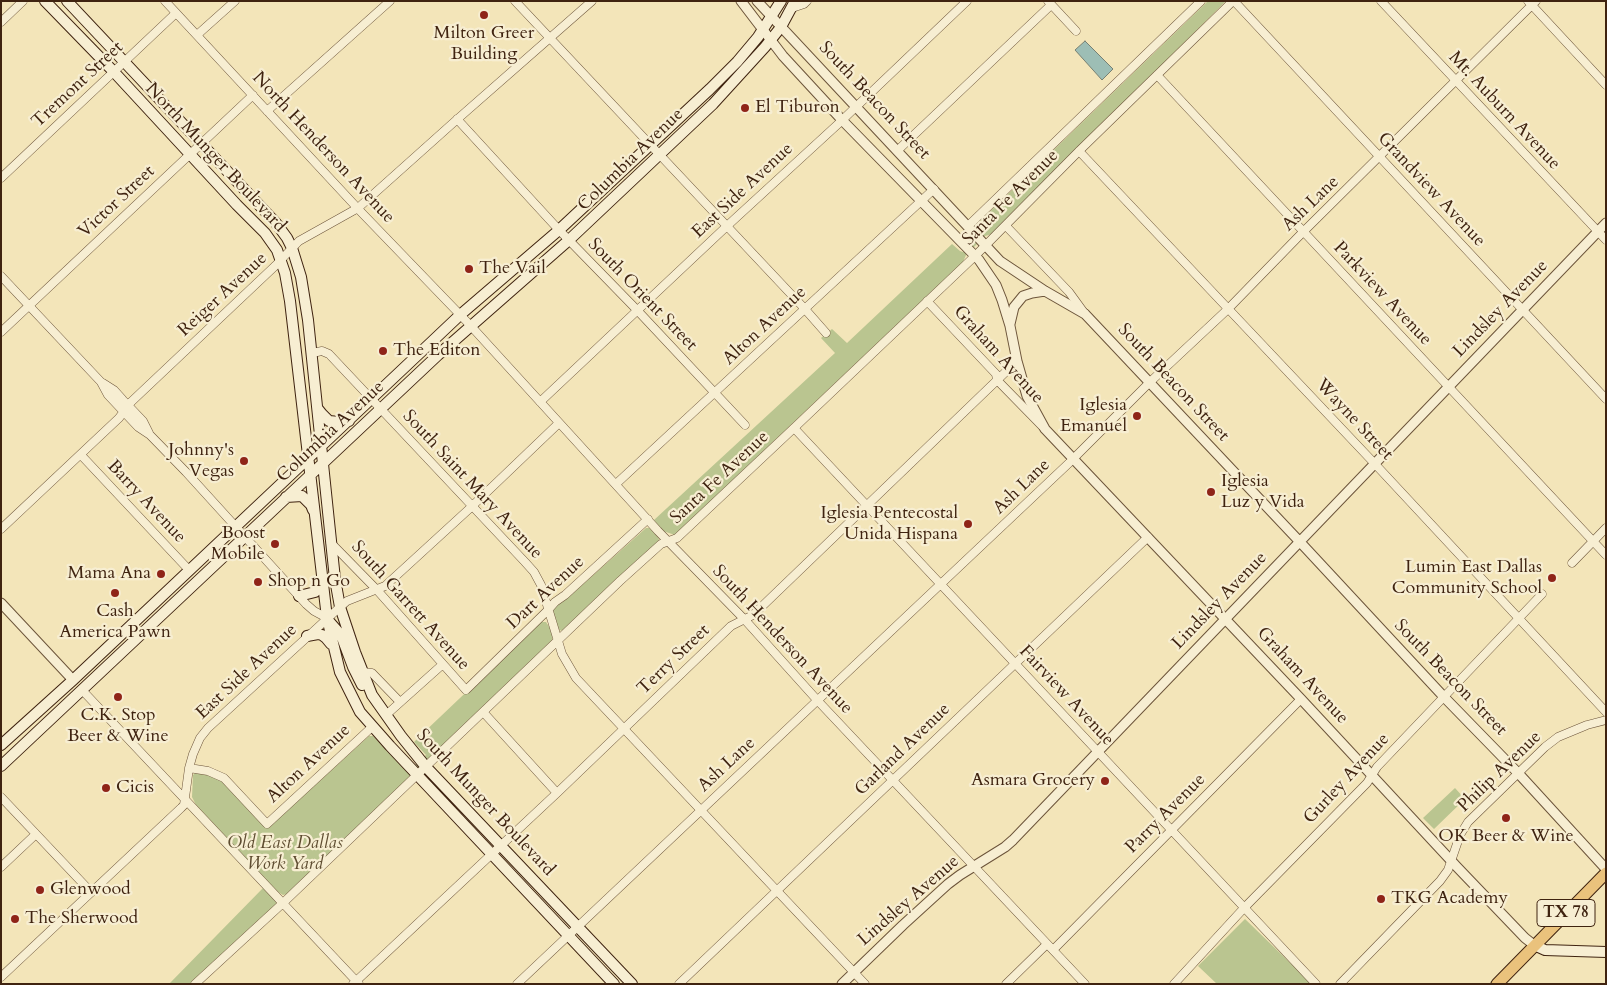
<!DOCTYPE html>
<style>
body{margin:0}
#map{position:relative;width:1607px;height:985px;overflow:hidden;background:#f3e5b9;font-family:Cardo,serif}
canvas{display:block}
.frame{position:absolute;inset:0;border:2px solid #3f2310;pointer-events:none}
</style>
<div id="map">
<canvas width="1607" height="985"></canvas>
<div class="frame"></div>
</div>
<script>
const context = document.querySelector('canvas').getContext('2d');
context.lineJoin = 'round';
function fill(path, color) { context.fillStyle = color; context.fill(path, 'evenodd'); }
const toPath = rows => new Path2D(rows.map(r => 'M' + r).join(''));
function strokePath(path, color, width, dash) { context.strokeStyle = color; context.lineWidth = width; context.lineCap = dash ? 'butt' : 'round'; context.setLineDash(dash || []); context.stroke(path); }
function write(font, color, halo, rows, align = 'center') {
  context.font = font + ' Cardo,serif'; context.lineWidth = 4.5; context.setLineDash([]); context.textBaseline = 'middle'; context.strokeStyle = halo; context.fillStyle = color; for (const [text, x, y, turn = 0] of rows) {
    context.save(); context.translate(x, y); context.rotate((+turn || 0) * Math.PI / 180); context.textAlign = isNaN(turn) ? turn : align; if (halo) context.strokeText(text, 0, 0); context.fillText(text, 0, 0); context.restore();
  }
}
fill(toPath([
 [1208,1,1226,1,992,234,985,236,966,255,963,262,675,535,663,531,658,537,659,539,658,542,565,631,558,630,552,636,553,641,287,894,283,895,278,892,276,905,191,984,169,984,263,888,268,893,272,886,196,805,192,797,193,775,196,772,206,773,224,782,268,828,369,736,373,736,407,772,426,755,414,742,420,736,540,622,546,622,550,628,555,622,552,612,553,607,571,595,646,528,649,528,653,531,658,525,654,520,835,353,821,338,832,329,847,343,952,244,960,251,963,252,982,234,976,227,978,223],
 [1455,788,1465,799,1434,829,1423,818],
 [1245,919,1312,984,1217,984,1198,966]
]), '#bac590');
const water = toPath([
 [1085,41,1113,69,1102,80,1075,50,1085,41]
]);
fill(water, '#9dbeb5');
strokePath(water, '#778073', 1);
const minor = toPath([
 [165,1,362,213,470,325,658,531,745,620,818,701,1085,984],
 [515,1,804,308,826,333],
 [1048,1,1076,31],
 [1234,1,1606,399],
 [1381,1,1606,240],
 [1528,1,1606,85],
 [792,8,804,4,807,1],
 [1,22,23,1],
 [197,35,235,1],
 [1157,75,1606,555],
 [267,111,390,1],
 [457,119,559,230,637,310,745,425],
 [898,150,1051,5],
 [1079,151,1375,464,1606,712],
 [1,178,176,13],
 [968,226,1201,1],
 [1006,226,1069,292,1085,314],
 [1,276,101,382,108,395,138,427,150,435,186,472,306,604,314,611,327,618],
 [927,301,996,374,997,380,1042,426],
 [1,332,253,95],
 [312,353,322,351,329,354,525,562,534,572,541,585,562,654,576,678,865,984],
 [103,383,114,390,123,400,143,421,149,433],
 [540,402,727,226,837,125,967,1],
 [794,428,1316,984],
 [81,455,189,570],
 [616,484,934,189],
 [1,529,119,418,131,402,275,266,299,241,358,208,453,123,592,1],
 [331,543,377,590,466,690,548,610,555,602,565,595,648,519],
 [1572,563,1606,528],
 [363,672,372,673,400,702],
 [82,690,359,984],
 [484,713,557,793],
 [386,715,443,664],
 [189,768,208,771,224,778,267,824,372,727],
 [1,797,91,892],
 [1,867,36,834],
 [1053,950,1301,699],
 [1,977,181,808,184,805,189,768,193,754,200,738,208,728,340,607,347,601,385,586,468,510,559,423],
 [195,984,283,903,620,581,661,544,677,538,794,428,976,255,1079,151,1233,1],
 [353,984,557,793,731,626,753,615,1017,361],
 [517,984,1069,463,1150,382,1228,309,1303,232,1536,1],
 [679,984,1148,537],
 [1006,984,1047,944],
 [1174,984,1244,908,1367,783,1377,767,1542,594],
 [1340,984,1440,881,1448,870,1460,835,1468,822,1545,747,1558,737,1587,725,1606,720]
]);
const tertiary = toPath([
 [741,1,783,56,842,120,979,260,996,285,1002,300,1010,326,1017,361,1027,396,1045,429,1301,699,1457,867,1525,938,1534,945],
 [757,1,1000,261,1045,291,1085,314,1300,542,1444,697,1519,774,1606,869],
 [1010,324,1014,307,1023,296,1032,293,1045,291],
 [1,603,73,680],
 [842,984,903,925,948,884,960,875,1005,847,1013,840,1606,223]
]);
const secondary = toPath([
 [45,1,114,72,237,205,265,233,277,250,285,273,290,301,327,618,340,672,360,712,390,746,614,984],
 [67,1,276,223,287,238,292,248,301,277,308,320,335,579,340,607,355,652,372,695,401,736,426,767,632,984],
 [318,409,322,414,329,421,339,422,349,421],
 [286,497,302,496,311,505,313,510],
 [299,596,315,592,322,584],
 [327,619,341,635,353,667,362,685],
 [307,636,318,634,322,635,326,638,331,644],
 [1,745,73,680,423,350,460,315,559,230,710,89,737,62,758,37,781,1],
 [1,766,438,355,569,240,713,104,765,47,781,27,795,1],
 [1534,945,1545,950,1606,952]
]);
const primary = toPath([
 [1497,984,1606,873]
]);
strokePath(minor, '#6c543a', 9);
strokePath(tertiary, '#6c543a', 11);
strokePath(secondary, '#3f2310', 12);
strokePath(primary, '#3f2310', 13);
strokePath(minor, '#f7eed2', 8);
strokePath(tertiary, '#f7eed2', 9);
strokePath(secondary, '#f7eed2', 10);
strokePath(primary, '#eac27c', 11);
for (const [x, y, r, color] of [
 [484,15,5,"#8f2418"],
 [745,108,5,"#8f2418"],
 [469,269,5,"#8f2418"],
 [383,351,5,"#8f2418"],
 [1137,416,5,"#8f2418"],
 [244,461,5,"#8f2418"],
 [1211,492,5,"#8f2418"],
 [968,524,5,"#8f2418"],
 [275,544,5,"#8f2418"],
 [161,574,5,"#8f2418"],
 [1552,578,5,"#8f2418"],
 [258,582,5,"#8f2418"],
 [115,593,5,"#8f2418"],
 [118,697,5,"#8f2418"],
 [1105,781,5,"#8f2418"],
 [106,788,5,"#8f2418"],
 [1506,818,5,"#8f2418"],
 [40,890,5,"#8f2418"],
 [1381,899,5,"#8f2418"],
 [15,919,5,"#8f2418"]
]) { const dot = new Path2D(); dot.arc(x, y, r, 0, 2 * Math.PI); context.fillStyle = color; context.fill(dot); strokePath(dot, '#f7eed2', 2); }
for (const [x, y, w] of [
 [1566,913,58]
]) { const box = new Path2D(); box.roundRect(x - w / 2, y - 13.5, w, 27, 4); context.fillStyle = '#f7eed2'; context.fill(box); strokePath(box, '#3f2310', 1); }
write('bold 16px', '#3f2310', null, [
 ["TX 78",1566,913]
]);
write('18px', '#3f2310', '#f7eed2', [
 ["Milton Greer",484,34,"center"],
 ["Building",484,55,"center"],
 ["El Tiburon",755,108],
 ["The Vail",479,269],
 ["The Editon",393,351],
 ["Iglesia",1127,406,"right"],
 ["Emanuel",1127,427,"right"],
 ["Johnny's",234,451,"right"],
 ["Vegas",234,472,"right"],
 ["Iglesia",1221,482],
 ["Luz y Vida",1221,503],
 ["Iglesia Pentecostal",958,514,"right"],
 ["Unida Hispana",958,535,"right"],
 ["Boost",265,534,"right"],
 ["Mobile",265,555,"right"],
 ["Lumin East Dallas",1542,568,"right"],
 ["Community School",1542,589,"right"],
 ["Mama Ana",151,574,"right"],
 ["Shop n Go",268,582],
 ["Cash",115,612,"center"],
 ["America Pawn",115,633,"center"],
 ["C.K. Stop",118,716,"center"],
 ["Beer & Wine",118,737,"center"],
 ["Asmara Grocery",1095,781,"right"],
 ["Cicis",116,788],
 ["OK Beer & Wine",1506,837,"center"],
 ["Glenwood",50,890],
 ["TKG Academy",1391,899],
 ["The Sherwood",25,919]
], 'left');
write('18px', '#3f2310', '#f7eed2', [
 ["Tremont Street",78,85,-43],
 ["South Beacon Street",874,101,47],
 ["Mt. Auburn Avenue",1504,111,47],
 ["North Henderson Avenue",323,148,47],
 ["North Munger Boulevard",215,158,47],
 ["Columbia Avenue",631,160,-44],
 ["Grandview Avenue",1431,190,47],
 ["East Side Avenue",743,191,-43],
 ["Santa Fe Avenue",1011,198,-45],
 ["Victor Street",117,202,-43],
 ["Ash Lane",1311,204,-44],
 ["Parkview Avenue",1382,294,47],
 ["Reiger Avenue",223,295,-43],
 ["South Orient Street",642,295,46],
 ["Lindsley Avenue",1501,309,-46],
 ["Alton Avenue",765,326,-43],
 ["Graham Avenue",998,355,48],
 ["South Beacon Street",1173,383,47],
 ["Wayne Street",1354,420,47],
 ["Columbia Avenue",331,432,-43],
 ["Santa Fe Avenue",720,478,-43],
 ["South Saint Mary Avenue",472,485,47],
 ["Ash Lane",1022,487,-44],
 ["Barry Avenue",146,502,47],
 ["Dart Avenue",546,593,-43],
 ["Lindsley Avenue",1220,601,-46],
 ["South Garrett Avenue",410,606,48],
 ["South Henderson Avenue",782,640,47],
 ["Terry Street",674,660,-44],
 ["East Side Avenue",247,672,-43],
 ["Graham Avenue",1302,676,47],
 ["South Beacon Street",1450,678,46],
 ["Fairview Avenue",1066,696,47],
 ["Garland Avenue",903,750,-44],
 ["Alton Avenue",309,764,-43],
 ["Ash Lane",727,765,-43],
 ["Philip Avenue",1500,772,-44],
 ["Gurley Avenue",1347,779,-47],
 ["South Munger Boulevard",485,803,47],
 ["Parry Avenue",1166,814,-45],
 ["Lindsley Avenue",909,901,-41]
]);
write('italic 18px', '#5e4c30', '#f7eed2', [
 ["Old East Dallas",285,844],
 ["Work Yard",285,865]
]);
</script>
